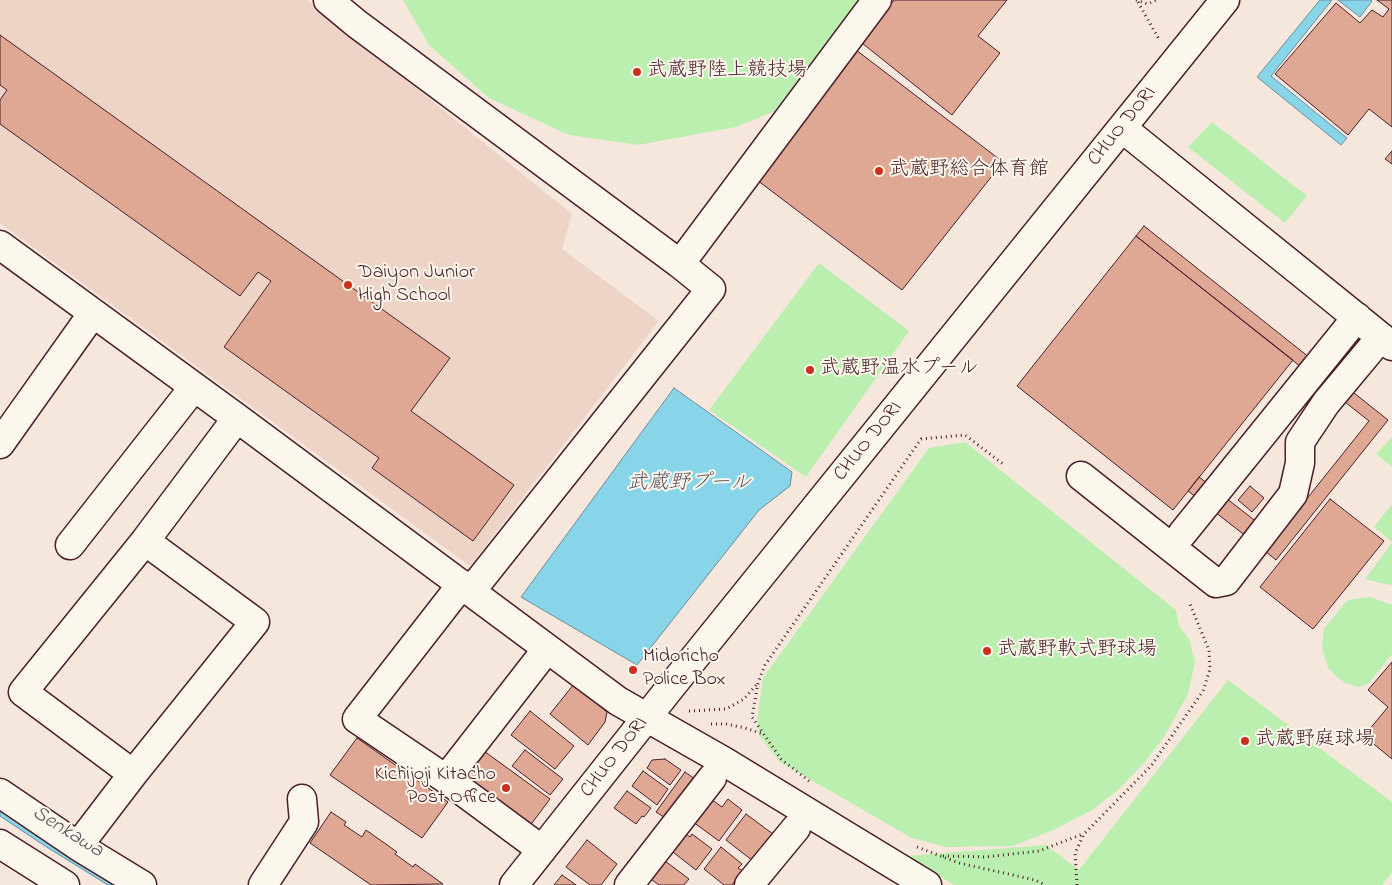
<!DOCTYPE html>
<meta charset="utf-8">
<style>
body{margin:0}
canvas{display:block;background:#f5e7db}
</style>
<canvas width="1392" height="885"></canvas>
<script>
const context = document.querySelector('canvas').getContext('2d');
context.lineJoin = 'round';
function fill(path, color) { context.fillStyle = color; context.fill(path, 'evenodd'); }
const toPath = rows => new Path2D(rows.map(r => 'M' + r).join(''));
function strokePath(path, color, width, dash) { context.strokeStyle = color; context.lineWidth = width; context.lineCap = dash ? 'butt' : 'round'; context.setLineDash(dash || []); context.stroke(path); }
function write(font, color, halo, rows, align = 'center') {
  context.font = font + ' "Indie Flower","Klee One",sans-serif'; context.lineWidth = 4; context.setLineDash([]); context.textBaseline = 'middle'; context.strokeStyle = halo; context.fillStyle = color; for (const [text, x, y, turn = 0] of rows) {
    context.save(); context.translate(x, y); context.rotate((+turn || 0) * Math.PI / 180); context.textAlign = isNaN(turn) ? turn : align; if (halo) context.strokeText(text, 0, 0); context.fillText(text, 0, 0); context.restore();
  }
}
fill(toPath([
 [0,0,307,0,572,214,562,249,659,321,470,566,0,223]
]), '#eed4c6');
fill(toPath([
 [403,0,869,0,790,105,736,127,638,145,569,135,489,98,429,45],
 [1212,122,1307,196,1285,223,1188,147],
 [819,263,909,331,806,477,709,410],
 [1392,437,1392,467,1376,454],
 [965,442,1176,610,1179,626,1189,639,1195,662,1188,694,1164,737,1144,763,1118,790,1092,810,1053,830,1013,846,945,847,912,838,780,762,760,737,757,721,763,678,929,448],
 [1392,504,1392,542,1374,527],
 [1392,543,1392,585,1385,584,1365,579],
 [1370,597,1392,605,1392,654,1369,683,1359,687,1343,682,1328,668,1322,648,1324,628,1348,600],
 [1228,680,1392,802,1392,872,1382,885,954,885,907,856,1046,845,1079,870]
]), '#bbefaf');
const water = toPath([
 [1320,0,1332,0,1271,76,1347,138,1341,145,1257,77,1320,0],
 [1338,0,1371,0,1372,1,1360,17,1338,0],
 [674,388,792,472,790,486,759,510,637,665,521,597,674,388],
 [0,805,125,885,108,885,45,846,0,816,0,805]
]);
fill(water, '#88d4e8');
strokePath(water, '#6f8c9c', 1);
const building = toPath([
 [894,0,1007,0,978,36,1000,53,952,115,862,43,894,0],
 [1377,0,1392,0,1392,127,1369,109,1348,135,1275,74,1336,3,1360,23,1372,10,1383,17,1389,9,1377,0],
 [0,35,450,358,411,411,514,485,473,541,372,468,379,458,224,347,271,281,258,272,240,296,0,124,0,100,7,90,0,85,0,35],
 [852,47,1003,162,902,290,757,180,852,47],
 [1392,151,1392,164,1385,159,1392,151],
 [1144,226,1388,420,1276,560,1265,551,1369,421,1136,236,1144,226],
 [1136,236,1293,360,1173,510,1017,386,1136,236],
 [1199,477,1276,537,1265,551,1188,491,1199,477],
 [1250,486,1264,498,1252,512,1238,500,1250,486],
 [1330,499,1384,541,1313,629,1260,587,1330,499],
 [1392,662,1392,759,1364,736,1388,707,1368,690,1392,662],
 [574,684,607,712,605,722,588,745,550,714,574,684],
 [530,711,574,746,555,769,511,735,530,711],
 [357,738,448,802,422,838,330,775,357,738],
 [477,746,550,799,526,831,454,777,477,746],
 [525,750,563,779,550,795,512,766,525,750],
 [665,759,681,770,670,785,647,768,652,760,665,759],
 [643,771,668,789,657,805,632,786,643,771],
 [685,772,699,782,670,821,656,812,685,772],
 [627,791,651,808,644,817,642,816,636,824,614,808,627,791],
 [708,797,722,807,728,799,742,810,719,841,689,819,708,797],
 [331,812,346,822,344,825,362,837,366,830,397,852,395,854,413,867,415,864,443,884,371,885,310,843,331,812],
 [746,814,777,837,757,864,726,840,746,814],
 [682,831,690,837,692,834,712,849,696,870,669,849,682,831],
 [587,840,617,864,601,885,590,885,566,867,587,840],
 [721,847,742,864,738,868,743,871,732,885,724,885,704,869,721,847],
 [661,858,689,879,684,885,659,885,647,876,661,858],
 [562,875,576,885,554,885,562,875]
]);
fill(building, '#dea895');
strokePath(building, '#4a1f2b', 1);
const minor = toPath([
 [328,0,357,24,680,264,711,289,471,591],
 [1122,128,1392,346],
 [0,245,237,418,618,701,725,762,927,885],
 [680,264,877,0],
 [0,444,93,313],
 [1081,476,1216,583,1226,581,1293,494,1300,463,1300,442,1326,403,1381,337],
 [1182,534,1357,317],
 [70,545,194,387],
 [462,584,357,719,446,779,542,850],
 [133,774,255,622,145,541],
 [446,779,547,649],
 [0,793,78,846,142,885],
 [0,844,65,885],
 [78,846,133,774,23,692,145,541,237,418],
 [263,885,304,822,302,799],
 [514,885,670,688,1225,0],
 [629,885,712,778],
 [749,885,796,828]
]);
strokePath(minor, '#4a1f2b', 31);
strokePath(toPath([
 [1136,0,1148,4,1156,0],
 [1138,2,1160,41],
 [689,711,726,709,744,699,757,684],
 [711,724,726,724,745,728,763,734],
 [809,781,781,759,752,717,758,683,765,665,921,439,965,435,1003,464],
 [917,847,959,863,1035,880,1045,885],
 [943,856,985,857,1039,851,1083,834],
 [1077,885,1075,853,1084,834,1151,766,1203,691,1210,669,1209,650,1189,602]
]), '#4a1f2b', 3, [1, 4]);
strokePath(minor, '#fbf7ec', 28);
for (const [x, y, r, color] of [
 [637,72,5,"#c8321e"],
 [879,171,5,"#c8321e"],
 [348,285,5,"#c8321e"],
 [810,370,5,"#c8321e"],
 [987,651,5,"#c8321e"],
 [633,670,5,"#c8321e"],
 [1245,741,5,"#c8321e"],
 [506,788,5,"#c8321e"]
]) { const dot = new Path2D(); dot.arc(x, y, r, 0, 2 * Math.PI); context.fillStyle = color; context.fill(dot); strokePath(dot, '#fbf7ec', 2); }
write('20px', '#4a1f2b', '#fbf7ec', [
 ["武蔵野陸上競技場",647,72],
 ["武蔵野総合体育館",889,171],
 ["Daiyon Junior",358,274],
 ["High School",358,297],
 ["武蔵野温水プール",820,370],
 ["武蔵野軟式野球場",997,651],
 ["Midoricho",643,658],
 ["Police Box",643,681],
 ["武蔵野庭球場",1255,741],
 ["Kichijoji Kitacho",496,776,"right"],
 ["Post Office",496,799,"right"]
], 'left');
write('20px', '#4a1f2b', '#fbf7ec', [
 ["CHUO DORI",1123,127,-51],
 ["CHUO DORI",869,442,-51],
 ["CHUO DORI",615,758,-52]
]);
write('italic 21px', '#5d5564', '#fbf7ec', [
 ["武蔵野プール",689,485],
 ["Senkawa",67,833,32]
]);
</script>
